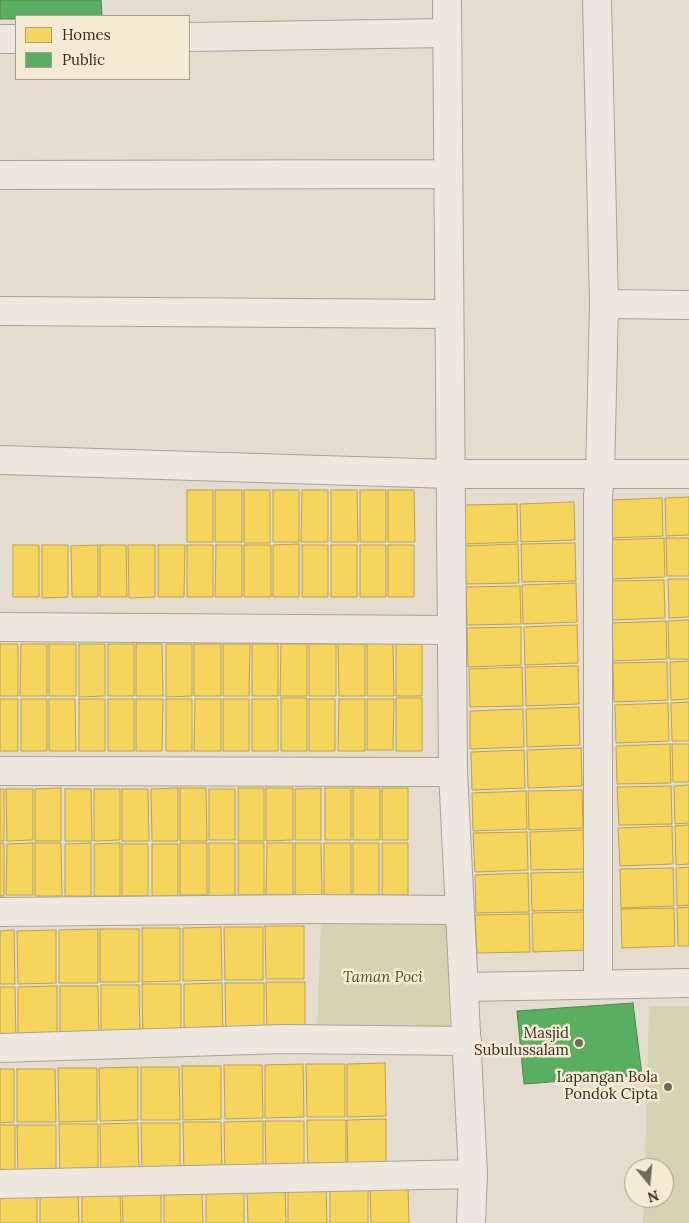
<!DOCTYPE html>
<style>
body{margin:0}
#map{position:relative;width:689px;height:1223px;overflow:hidden;background:#e4ddcf;font-family:Lora,serif}
canvas{display:block}
.legend{position:absolute;left:15px;top:15px;width:175px;height:65px;box-sizing:border-box;background:#f5ebd5;border:1px solid #a99e8c;margin:0;padding:6px 9px;list-style:none;font-size:15px;color:#382b1f}
.legend li{display:flex;align-items:center;gap:10px;height:25px}
.legend b{width:25px;border:1px solid #a99e8c}
.north{position:absolute;left:624px;top:1158px;width:50px;height:50px;box-sizing:border-box;background:#f5ebd5;border:1px solid #a99e8c;border-radius:50%;rotate:163deg;font-size:14px;font-weight:700;line-height:20px;text-align:center;color:#382b1f}
.north::after{content:'';display:block;margin:auto;width:18px;height:22px;background:#74695d;clip-path:polygon(50% 0,100% 100%,50% 72%,0 100%)}
</style>
<div id="map">
<canvas width="689" height="1223"></canvas>
<ul class="legend">
<li><b style="height:14px;background:#f6d55c"></b>Homes</li>
<li><b style="height:14px;background:#5aae61"></b>Public</li>
</ul>
<div class="north">N</div>
</div>
<script>
const context = document.querySelector('canvas').getContext('2d');
context.lineJoin = 'round';
function fill(path, color) { context.fillStyle = color; context.fill(path, 'evenodd'); }
const toPath = rows => new Path2D(rows.map(r => 'M' + r).join(''));
function strokePath(path, color, width, dash) { context.strokeStyle = color; context.lineWidth = width; context.lineCap = dash ? 'butt' : 'round'; context.setLineDash(dash || []); context.stroke(path); }
function write(font, color, halo, rows, align = 'center') {
  context.font = font + ' Lora,serif'; context.lineWidth = 5; context.setLineDash([]); context.textBaseline = 'middle'; context.strokeStyle = halo; context.fillStyle = color; for (const [text, x, y, turn = 0] of rows) {
    context.save(); context.translate(x, y); context.rotate((+turn || 0) * Math.PI / 180); context.textAlign = isNaN(turn) ? turn : align; if (halo) context.strokeText(text, 0, 0); context.fillText(text, 0, 0); context.restore();
  }
}
fill(toPath([
 [321,919,446,920,449,945,450,1036,317,1036],
 [649,1006,689,1006,689,1223,643,1223,644,1198,664,1198,664,1168,645,1168]
]), '#d4d3b2');
const homes = toPath([
 [187,490,213,490,213,542,187,542,187,490],
 [215,490,242,490,242,542,215,542,215,490],
 [244,490,270,490,270,543,244,543,244,490],
 [273,490,299,490,299,542,273,542,273,490],
 [302,490,328,490,328,542,301,542,302,490],
 [331,490,357,490,358,542,331,542,331,490],
 [360,490,386,490,386,542,360,542,360,490],
 [388,490,414,490,415,542,388,542,388,490],
 [689,497,689,535,666,536,665,498,689,497],
 [662,498,663,536,610,538,609,500,662,498],
 [574,502,575,540,521,542,520,504,574,502],
 [517,504,518,542,465,544,464,505,517,504],
 [664,538,665,577,611,579,610,540,664,538],
 [666,538,689,538,689,576,667,576,666,538],
 [575,543,576,581,522,582,521,544,575,543],
 [299,544,299,597,273,597,273,545,299,544],
 [518,544,519,583,466,584,465,546,518,544],
 [13,545,39,545,39,597,13,597,13,545],
 [42,545,68,545,68,597,42,598,42,545],
 [98,545,98,597,72,597,71,546,98,545],
 [100,545,126,545,127,597,100,597,100,545],
 [128,545,155,545,155,597,129,598,128,545],
 [158,545,185,545,184,597,158,597,158,545],
 [187,545,213,545,213,597,187,597,187,545],
 [216,545,242,545,242,597,215,597,216,545],
 [244,545,271,545,271,597,244,597,244,545],
 [302,545,328,545,328,597,302,597,302,545],
 [331,545,357,545,357,597,331,597,331,545],
 [360,545,386,545,386,597,360,597,360,545],
 [388,545,414,545,414,597,388,597,388,545],
 [668,579,689,579,689,617,669,618,668,579],
 [664,580,665,618,612,620,611,581,664,580],
 [576,583,577,622,523,624,522,585,576,583],
 [520,586,521,624,467,625,466,587,520,586],
 [689,620,689,659,669,659,668,621,689,620],
 [666,621,667,659,613,661,612,623,666,621],
 [577,625,578,663,525,665,524,627,577,625],
 [521,627,521,665,468,667,467,628,521,627],
 [367,643,393,643,394,696,367,696,367,643],
 [0,644,18,644,18,696,0,696,0,644],
 [21,644,47,644,47,696,20,696,21,644],
 [49,644,76,644,76,696,49,696,49,644],
 [79,644,105,644,105,696,79,697,79,644],
 [108,644,134,644,134,696,108,696,108,644],
 [136,644,162,644,163,696,136,696,136,644],
 [166,644,192,644,192,696,166,697,166,644],
 [194,644,221,644,221,696,194,696,194,644],
 [223,644,250,644,249,696,223,696,223,644],
 [252,644,278,644,278,696,252,696,252,644],
 [281,644,307,644,307,696,280,696,281,644],
 [309,644,336,644,336,696,309,696,309,644],
 [338,644,365,644,365,696,339,696,338,644],
 [396,644,422,644,422,696,396,696,396,644],
 [689,661,689,699,671,700,670,662,689,661],
 [667,662,668,700,614,702,613,663,667,662],
 [578,666,579,704,526,706,525,667,578,666],
 [522,667,523,706,470,707,469,669,522,667],
 [281,698,307,698,307,751,281,751,281,698],
 [396,698,422,698,422,751,396,751,396,698],
 [0,699,18,699,18,751,0,751,0,699],
 [21,699,47,699,47,751,21,751,21,699],
 [49,699,75,699,76,751,49,751,49,699],
 [79,699,105,699,105,751,79,751,79,699],
 [108,699,134,699,134,751,108,751,108,699],
 [136,699,163,699,162,751,136,751,136,699],
 [166,699,192,699,192,751,166,751,166,699],
 [195,699,221,699,221,751,194,751,195,699],
 [223,699,249,699,249,751,223,751,223,699],
 [252,699,278,699,278,751,252,751,252,699],
 [309,699,335,699,335,751,309,751,309,699],
 [339,699,365,699,365,751,338,751,339,699],
 [367,699,394,699,393,750,367,750,367,699],
 [689,702,689,741,672,741,671,703,689,702],
 [668,703,669,741,616,743,615,705,668,703],
 [579,707,580,745,527,747,526,709,579,707],
 [523,709,524,747,470,749,470,711,523,709],
 [670,744,671,783,617,784,616,746,670,744],
 [672,744,689,744,689,782,673,782,672,744],
 [581,748,582,786,528,788,527,750,581,748],
 [524,750,525,788,472,790,471,752,524,750],
 [689,785,689,823,675,824,674,786,689,785],
 [671,786,672,824,619,825,617,787,671,786],
 [61,788,61,841,35,841,35,789,61,788],
 [178,788,178,841,152,841,151,789,178,788],
 [180,788,206,788,207,841,180,841,180,788],
 [238,788,264,788,264,841,238,841,238,788],
 [266,788,293,788,293,840,266,841,266,788],
 [321,788,321,840,295,840,295,789,321,788],
 [325,788,351,788,351,840,325,840,325,788],
 [353,788,380,788,380,840,353,840,353,788],
 [382,788,408,788,408,840,382,840,382,788],
 [0,789,4,789,4,841,0,841,0,789],
 [6,789,33,789,33,840,7,841,6,789],
 [65,789,91,789,92,841,65,841,65,789],
 [94,789,120,789,120,840,94,841,94,789],
 [122,789,148,789,149,841,122,841,122,789],
 [209,789,235,789,235,840,209,840,209,789],
 [582,790,583,828,529,830,528,791,582,790],
 [526,791,527,829,473,831,472,793,526,791],
 [689,825,689,864,676,865,675,826,689,825],
 [672,826,673,864,620,866,618,828,672,826],
 [583,830,584,869,531,870,530,832,583,830],
 [527,832,528,870,475,872,473,833,527,832],
 [0,843,4,843,4,896,0,896,0,843],
 [33,843,33,895,6,895,7,844,33,843],
 [35,843,61,843,62,896,35,896,35,843],
 [91,843,91,896,65,896,65,844,91,843],
 [120,843,120,896,94,896,94,844,120,843],
 [180,843,207,843,207,895,180,895,180,843],
 [209,843,235,843,235,895,209,896,209,843],
 [238,843,264,843,264,895,238,895,238,843],
 [267,843,293,843,293,895,266,895,267,843],
 [295,843,321,843,322,895,295,896,295,843],
 [324,843,351,843,351,895,324,896,324,843],
 [353,843,379,843,379,895,353,895,353,843],
 [382,843,408,843,408,895,382,895,382,843],
 [122,844,148,844,148,896,122,896,122,844],
 [152,844,178,844,178,896,152,896,152,844],
 [689,867,689,905,677,906,676,868,689,867],
 [673,868,674,906,621,908,620,869,673,868],
 [585,872,586,910,532,911,531,873,585,872],
 [528,873,529,912,476,913,475,875,528,873],
 [689,907,689,946,678,946,677,908,689,907],
 [674,908,675,946,622,948,621,909,674,908],
 [585,912,586,950,533,952,532,913,585,912],
 [529,914,530,952,477,953,475,915,529,914],
 [265,926,304,926,304,979,266,979,265,926],
 [221,927,222,980,183,981,183,928,221,927],
 [224,927,263,927,263,980,225,980,224,927],
 [142,928,180,928,180,981,142,982,142,928],
 [98,929,98,983,59,983,59,930,98,929],
 [100,929,139,929,139,982,100,982,100,929],
 [14,930,15,984,0,984,0,931,14,930],
 [56,930,56,983,18,984,17,931,56,930],
 [266,982,305,982,305,1035,267,1036,266,982],
 [222,983,223,1036,184,1037,184,984,222,983],
 [225,983,264,983,264,1036,226,1036,225,983],
 [142,984,181,984,181,1037,143,1038,142,984],
 [101,985,139,985,140,1038,101,1038,101,985],
 [57,986,57,1039,18,1040,18,987,57,986],
 [60,986,98,986,99,1039,60,1039,60,986],
 [0,987,15,987,16,1040,0,1040,0,987],
 [385,1063,386,1116,347,1117,347,1064,385,1063],
 [303,1064,304,1117,265,1118,265,1065,303,1064],
 [306,1064,345,1064,345,1117,307,1117,306,1064],
 [224,1065,262,1065,263,1118,225,1119,224,1065],
 [182,1066,221,1066,221,1119,183,1120,182,1066],
 [138,1067,138,1120,100,1121,99,1068,138,1067],
 [141,1067,179,1067,180,1120,141,1120,141,1067],
 [58,1068,97,1068,97,1121,59,1122,58,1068],
 [0,1069,14,1069,14,1122,0,1123,0,1069],
 [17,1069,55,1069,56,1122,17,1122,17,1069],
 [386,1119,386,1172,348,1173,347,1120,386,1119],
 [307,1120,346,1120,346,1173,308,1173,307,1120],
 [263,1121,263,1174,225,1175,224,1122,263,1121],
 [265,1121,304,1121,304,1173,266,1174,265,1121],
 [183,1122,221,1122,222,1175,184,1176,183,1122],
 [138,1123,139,1176,101,1177,100,1124,138,1123],
 [141,1123,180,1123,180,1176,142,1176,141,1123],
 [59,1124,98,1124,98,1177,60,1178,59,1124],
 [0,1125,15,1125,15,1178,0,1179,0,1125],
 [17,1125,56,1125,56,1178,18,1179,17,1125],
 [408,1186,409,1223,371,1223,370,1187,408,1186],
 [326,1187,327,1223,288,1223,288,1188,326,1187],
 [368,1187,368,1223,330,1223,330,1188,368,1187],
 [285,1188,286,1223,248,1223,247,1189,285,1188],
 [244,1189,244,1223,206,1223,206,1190,244,1189],
 [161,1190,161,1223,123,1223,122,1191,161,1190],
 [202,1190,203,1223,164,1223,164,1191,202,1190],
 [120,1191,121,1223,82,1223,82,1192,120,1191],
 [78,1192,79,1223,40,1223,40,1193,78,1192],
 [0,1193,37,1193,37,1223,0,1223,0,1193]
]);
fill(homes, '#f6d55c');
strokePath(homes, '#bda24a', 1);
const public = toPath([
 [0,0,101,0,102,16,16,16,16,19,0,19,0,0],
 [633,1003,642,1075,524,1084,517,1011,633,1003]
]);
fill(public, '#5aae61');
strokePath(public, '#50874d', 1);
const minor = toPath([
 [447,0,453,772,473,1174,471,1223],
 [597,0,604,304,600,475,598,496,598,984],
 [189,37,446,33],
 [0,39,16,39],
 [0,175,448,174],
 [604,304,689,305],
 [0,311,449,314],
 [0,460,451,474,689,474],
 [0,627,451,630],
 [0,771,453,772],
 [0,912,313,909,459,910],
 [464,987,689,983],
 [0,1048,283,1039,467,1041],
 [0,1184,473,1174]
]);
strokePath(minor, '#aaa297', 30);
strokePath(minor, '#ece8e0', 28);
for (const [x, y, r, color] of [
 [579,1043,5,"#74695d"],
 [668,1087,5,"#74695d"]
]) { const dot = new Path2D(); dot.arc(x, y, r, 0, 2 * Math.PI); context.fillStyle = color; context.fill(dot); strokePath(dot, '#f5ebd5', 2); }
write('italic 15px', '#4a5426', '#f5ebd5', [
 ["Taman Poci",383,978]
]);
write('15px', '#382b1f', '#f5ebd5', [
 ["Masjid",569,1034],
 ["Subulussalam",569,1051],
 ["Lapangan Bola",658,1078],
 ["Pondok Cipta",658,1095]
], 'right');
</script>
